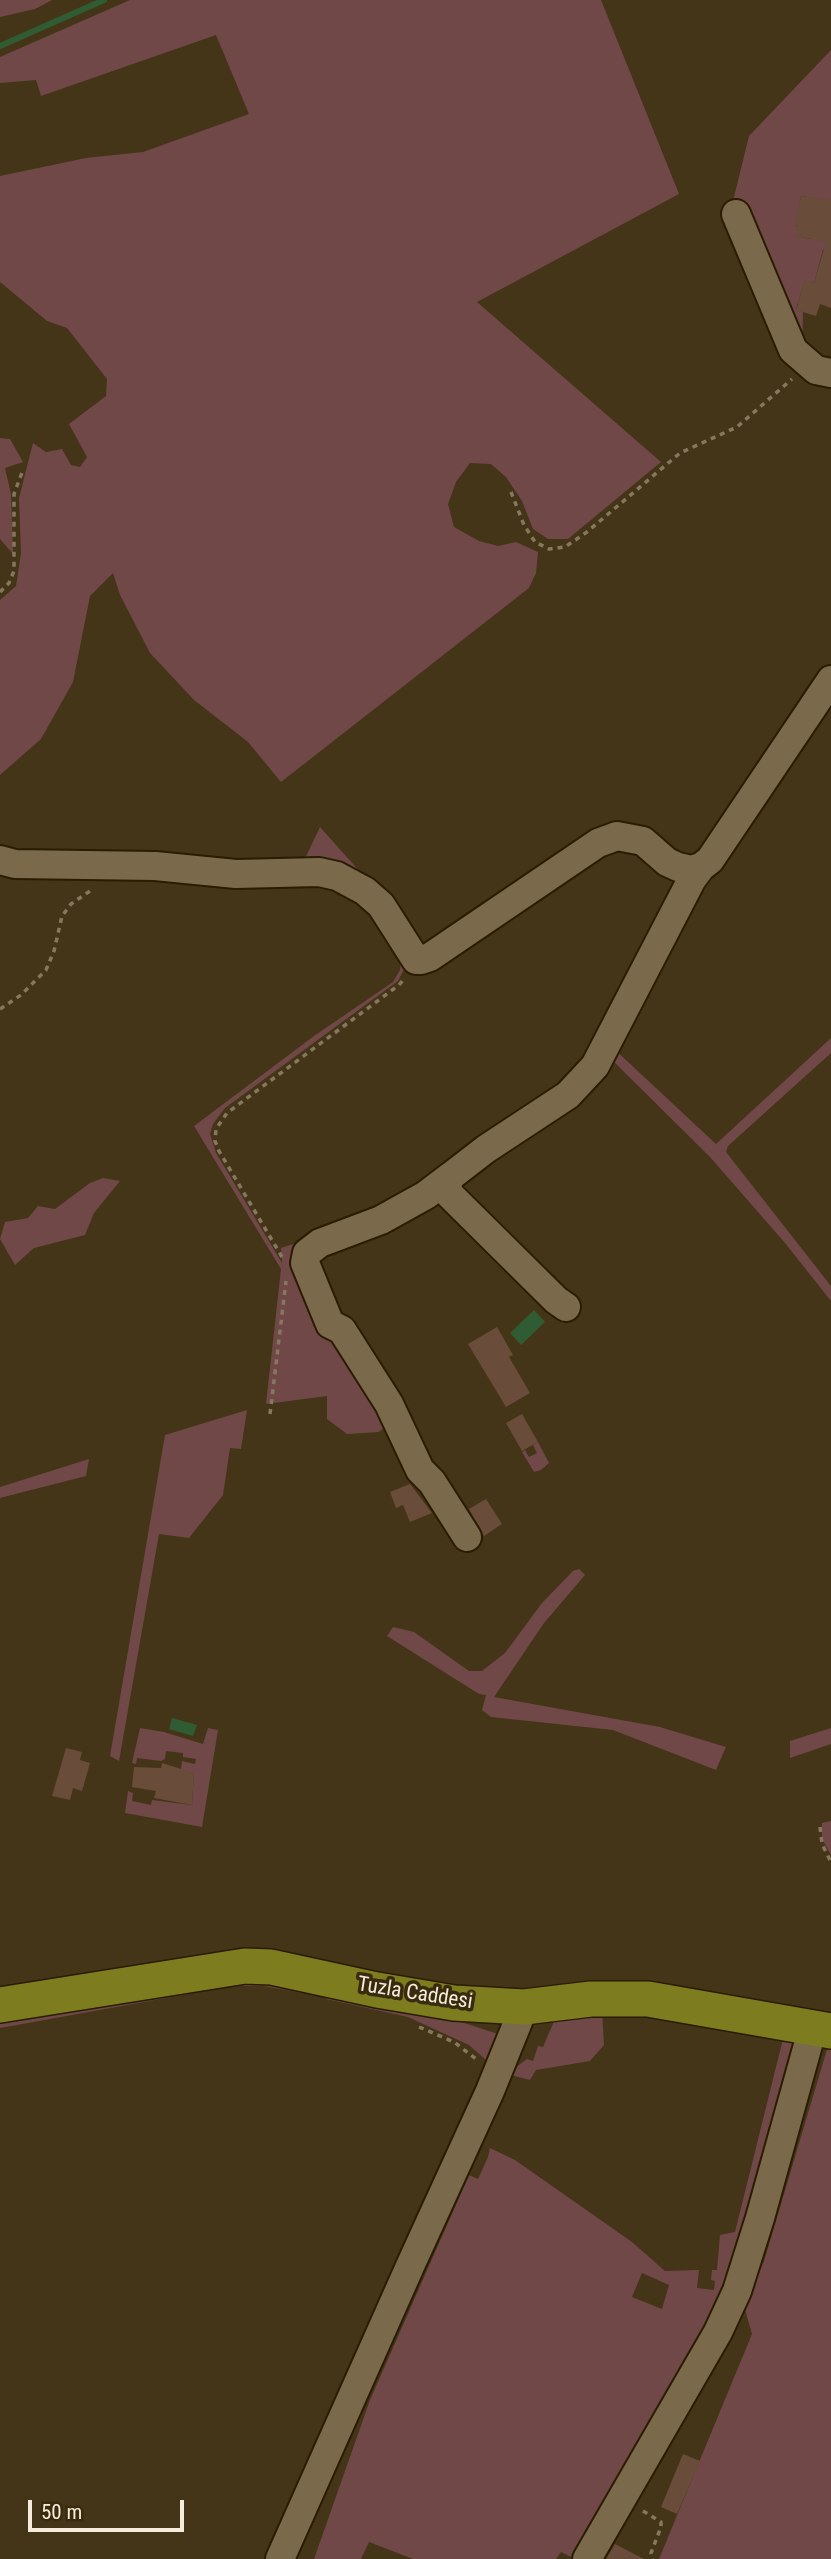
<!DOCTYPE html>
<style>
body{margin:0}
#map{position:relative;width:831px;height:2559px;overflow:hidden;background:#443518;font-family:"Roboto Condensed",sans-serif}
canvas{display:block}
.scale{position:absolute;left:28px;top:2500px;width:156px;height:32px;box-sizing:border-box;border:4px solid #f5ecdb;border-top:0;padding-left:9px;font-size:21px;line-height:24px;white-space:nowrap;color:#f5ecdb;-webkit-text-stroke:5px #392b0d;paint-order:stroke}
</style>
<div id="map">
<canvas width="831" height="2559"></canvas>
<div class="scale">50 m</div>
</div>
<script>
const context = document.querySelector('canvas').getContext('2d');
context.lineJoin = 'round';
function fill(path, color) { context.fillStyle = color; context.fill(path, 'evenodd'); }
const toPath = rows => new Path2D(rows.map(r => 'M' + r).join(''));
function strokePath(path, color, width, dash) { context.strokeStyle = color; context.lineWidth = width; context.lineCap = dash ? 'butt' : 'round'; context.setLineDash(dash || []); context.stroke(path); }
function write(font, color, halo, rows, align = 'center') {
  context.font = font + ' "Roboto Condensed",sans-serif'; context.lineWidth = 7; context.setLineDash([]); context.textBaseline = 'middle'; context.strokeStyle = halo; context.fillStyle = color; for (const [text, x, y, turn = 0] of rows) {
    context.save(); context.translate(x, y); context.rotate((+turn || 0) * Math.PI / 180); context.textAlign = isNaN(turn) ? turn : align; if (halo) context.strokeText(text, 0, 0); context.fillText(text, 0, 0); context.restore();
  }
}
fill(toPath([
 [0,0,52,0,35,9,0,17],
 [130,0,601,0,679,194,477,302,661,462,568,539,548,539,533,529,522,501,506,477,491,464,470,463,456,482,448,504,454,527,479,541,498,546,516,542,538,552,536,573,529,588,281,782,248,742,194,700,150,653,120,595,113,573,90,596,73,682,41,739,0,775,0,600,16,586,21,553,19,498,33,443,46,452,62,449,71,465,80,467,87,457,69,424,106,396,107,379,67,328,47,321,0,282,0,176,86,158,143,152,249,114,216,35,41,96,36,80,0,83,0,57],
 [831,50,831,226,829,241,823,250,814,283,805,281,796,309,803,312,802,353,731,209,749,136],
 [801,196,820,199,811,239,797,236,798,227,795,226],
 [0,438,10,439,23,462,5,468,11,494,13,554,0,539],
 [320,827,379,893,299,871],
 [356,889,406,956,404,969,398,981,225,1108,213,1124,210,1134,216,1153,282,1263,281,1248,303,1241,390,1423,379,1432,347,1434,327,1419,327,1396,266,1404,281,1269,194,1126,314,1036,393,982,400,970,401,953],
 [831,1038,831,1053,728,1146,726,1152,831,1286,831,1301,785,1243,710,1157,606,1054,611,1046,716,1144],
 [103,1178,120,1181,94,1213,85,1235,34,1248,15,1265,0,1239,5,1222,28,1218,38,1206,55,1209,90,1183],
 [247,1410,241,1449,230,1448,223,1495,189,1538,159,1534,119,1761,110,1756,165,1435],
 [538,1442,549,1463,541,1470,534,1472,522,1452,525,1450,529,1457,537,1453,533,1445],
 [89,1459,86,1476,0,1498,0,1487],
 [579,1569,585,1575,544,1623,494,1697,660,1727,726,1747,716,1770,613,1730,491,1717,482,1710,486,1695,479,1694,387,1636,393,1627,414,1632,469,1671,482,1671,505,1653,542,1603,573,1571],
 [140,1728,164,1732,203,1744,208,1728,218,1730,202,1827,125,1813,128,1791,133,1793,132,1801,151,1805,152,1800,192,1805,194,1773,181,1770,182,1761,195,1764,196,1759,183,1757,183,1753,166,1751,165,1759,161,1761,137,1758,136,1764,132,1763],
 [831,1728,831,1744,790,1758,790,1741],
 [831,1821,831,1855,822,1839,822,1823],
 [230,1976,310,1985,308,1994,263,1986,232,1986,0,2028,0,2020],
 [329,1988,449,2018,498,2034,498,2062,486,2060,469,2045,408,2017,326,1999],
 [602,2010,604,2045,590,2061,536,2070,530,2080,507,2074,527,2059,533,2061,538,2046,543,2047,555,2019],
 [784,2035,796,2038,741,2230,716,2306,575,2559,561,2552,556,2559,413,2559,369,2542,361,2559,314,2559,370,2400,469,2175,478,2179,488,2157,490,2148,515,2160,632,2242,665,2271,699,2270,697,2288,714,2290,715,2281,711,2280,712,2270,717,2270,720,2235,735,2232],
 [642,2273,669,2285,662,2309,632,2297],
 [828,2046,831,2047,831,2559,659,2559,752,2334,744,2306,764,2261]
]), '#704847');
fill(toPath([
 [534,1310,545,1322,521,1345,510,1333],
 [172,1718,197,1725,193,1736,169,1729]
]), '#305c33');
strokePath(toPath([
 [0,46,104,0]
]), '#305c33', 6);
fill(toPath([
 [801,196,831,200,831,308,820,304,816,316,796,310,805,280,814,283,826,242,796,236,798,227,794,226],
 [497,1327,513,1355,509,1357,530,1393,506,1407,468,1344],
 [522,1414,538,1442,522,1451,506,1423],
 [410,1484,432,1513,410,1522,403,1505,396,1508,390,1492],
 [486,1499,502,1524,484,1536,469,1509],
 [66,1748,82,1752,80,1760,90,1763,82,1791,73,1788,70,1800,52,1796],
 [162,1763,194,1773,192,1805,154,1798,156,1791,132,1787,134,1767,161,1768],
 [683,2454,700,2461,677,2514,661,2507],
 [615,2544,644,2559,606,2559]
]), '#694c3a');
const minor = toPath([
 [736,214,793,350,816,370,831,373],
 [0,860,15,864,155,866,236,874,319,872,337,876,365,891,381,905,416,960,421,960,430,957,598,843,617,836,643,841,667,862,678,867,691,870,701,867,710,860,831,680],
 [451,1176,426,1195,381,1220,320,1243,307,1253,305,1263,330,1324,342,1330,389,1404,420,1470,432,1482,467,1537],
 [566,1307,556,1300,449,1194,447,1184,451,1176,486,1149,568,1095,595,1066,692,879,701,867],
 [280,2559,411,2264,490,2091,524,2007],
 [587,2559,718,2332,737,2291,760,2218,813,2027]
]);
const major = toPath([
 [0,2005,245,1966,271,1967,377,1990,454,2003,524,2007,591,1999,648,1999,831,2031]
]);
strokePath(minor, '#2a1c00', 32);
strokePath(major, '#2a1c00', 38);
strokePath(toPath([
 [511,492,524,525,535,542,549,549,565,547,587,532,680,453,737,427,792,379],
 [0,592,9,583,14,571,14,494,23,470],
 [0,1009,21,995,46,970,54,951,62,916,71,904,90,891],
 [282,1257,219,1151,215,1141,216,1129,227,1113,399,985,404,979],
 [270,1414,286,1281],
 [820,1827,822,1844,831,1862],
 [419,2027,454,2042,476,2059],
 [643,2511,661,2522,661,2527,651,2553,653,2559]
]), '#85785f', 3.5, [5, 5]);
strokePath(minor, '#7a6a4b', 28);
strokePath(major, '#7d7d20', 35);
write('21px', '#f5ecdb', '#392b0d', [
 ["Tuzla Caddesi",415,1994,9]
]);
</script>
